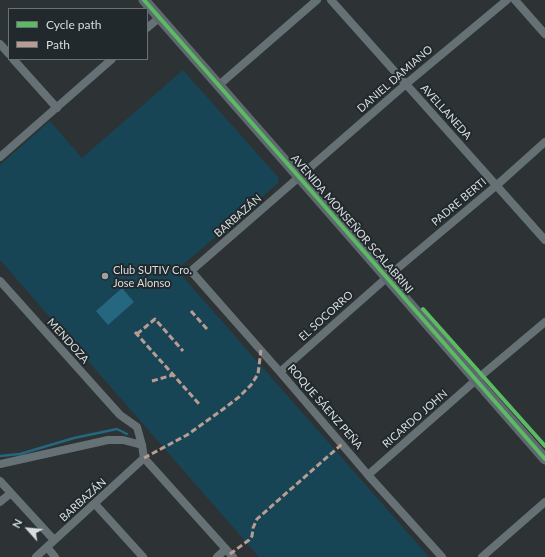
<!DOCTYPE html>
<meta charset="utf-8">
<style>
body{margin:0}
#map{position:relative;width:545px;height:557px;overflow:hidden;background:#2d3234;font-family:Lato,sans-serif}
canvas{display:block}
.legend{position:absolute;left:8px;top:8px;width:140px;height:52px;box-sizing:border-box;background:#21292c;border:1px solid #6a7174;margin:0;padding:5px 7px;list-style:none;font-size:12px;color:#d8dde0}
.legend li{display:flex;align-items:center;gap:8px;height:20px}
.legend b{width:20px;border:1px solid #6a7174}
.north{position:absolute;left:8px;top:509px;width:40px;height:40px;-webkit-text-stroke:3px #21292c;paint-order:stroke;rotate:297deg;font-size:11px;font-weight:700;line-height:16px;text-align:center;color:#d8dde0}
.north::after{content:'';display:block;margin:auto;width:14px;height:18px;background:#d8dde0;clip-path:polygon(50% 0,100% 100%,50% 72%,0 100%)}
</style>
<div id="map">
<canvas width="545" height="557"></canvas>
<ul class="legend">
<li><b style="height:5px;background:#5cba63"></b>Cycle path</li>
<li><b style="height:5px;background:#b99d93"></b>Path</li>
</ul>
<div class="north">N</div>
</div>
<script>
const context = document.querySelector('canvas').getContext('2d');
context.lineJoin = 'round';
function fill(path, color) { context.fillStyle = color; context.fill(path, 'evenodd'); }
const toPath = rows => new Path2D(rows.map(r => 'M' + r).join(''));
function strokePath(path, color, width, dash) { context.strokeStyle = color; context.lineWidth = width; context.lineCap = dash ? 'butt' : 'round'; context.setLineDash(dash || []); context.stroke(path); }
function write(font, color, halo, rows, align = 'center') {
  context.font = font + ' Lato,sans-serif'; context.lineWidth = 4; context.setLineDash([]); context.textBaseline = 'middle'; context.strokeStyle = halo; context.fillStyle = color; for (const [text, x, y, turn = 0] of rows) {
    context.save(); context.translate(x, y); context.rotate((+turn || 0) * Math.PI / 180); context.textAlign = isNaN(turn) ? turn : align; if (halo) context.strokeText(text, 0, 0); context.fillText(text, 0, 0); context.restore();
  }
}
fill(toPath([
 [183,70,279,178,277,184,177,270,429,557,259,557,0,260,0,165,50,121,82,158]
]), '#184555');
fill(toPath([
 [122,288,134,302,108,325,96,311]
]), '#25677f');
strokePath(toPath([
 [0,456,20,454,74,438,117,429,127,434]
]), '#25677f', 2.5);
strokePath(toPath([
 [331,0,545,240],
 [515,0,545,34],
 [147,28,159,18],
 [0,44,9,54],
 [13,59,57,108],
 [219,85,317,0],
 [0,157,112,59],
 [0,281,120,415,137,427,142,445,144,458],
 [280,372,392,273,497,185,545,142],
 [144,458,233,557],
 [0,464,108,440,123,440,142,445],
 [368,475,476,380,545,322],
 [0,481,54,540],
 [0,502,11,493],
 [95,504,143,557],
 [47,547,55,557],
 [36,557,144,458],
 [217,557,226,549],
 [442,557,368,475,280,372,191,271,406,84,507,0],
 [482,557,545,502]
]), '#667176', 8);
strokePath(toPath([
 [144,0,299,177,545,459]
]), '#5e6970', 11);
strokePath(toPath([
 [191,311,207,329],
 [135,332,200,405],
 [137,334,155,319,183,351],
 [152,381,173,375],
 [144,458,187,435,222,410,239,397,251,385,258,374,261,350],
 [230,554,249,540,252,536,253,528,257,519,342,444]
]), '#b99d93', 3, [6, 3]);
strokePath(toPath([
 [144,0,299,177,545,459],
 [423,309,545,446]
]), '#5cba63', 4);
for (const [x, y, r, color] of [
 [105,276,4,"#9ca1a4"]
]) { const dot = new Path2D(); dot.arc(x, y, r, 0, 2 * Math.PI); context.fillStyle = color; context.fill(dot); strokePath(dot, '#21292c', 1.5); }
write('11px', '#d8dde0', '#21292c', [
 ["DANIEL DAMIANO",395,79,-41],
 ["AVELLANEDA",446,112,48],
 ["PADRE BERTI",459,202,-40],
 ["BARBAZÁN",238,216,-41],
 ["AVENIDA MONSEÑOR SCALABRINI",352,224,49],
 ["EL SOCORRO",326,316,-42],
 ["MENDOZA",68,341,48],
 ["ROQUE SÁENZ PEÑA",325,407,49],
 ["RICARDO JOHN",415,419,-41],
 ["BARBAZÁN",83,500,-42]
]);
write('11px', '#d8dde0', '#21292c', [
 ["Club SUTIV Cro.",113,270],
 ["Jose Alonso",113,283]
], 'left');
</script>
